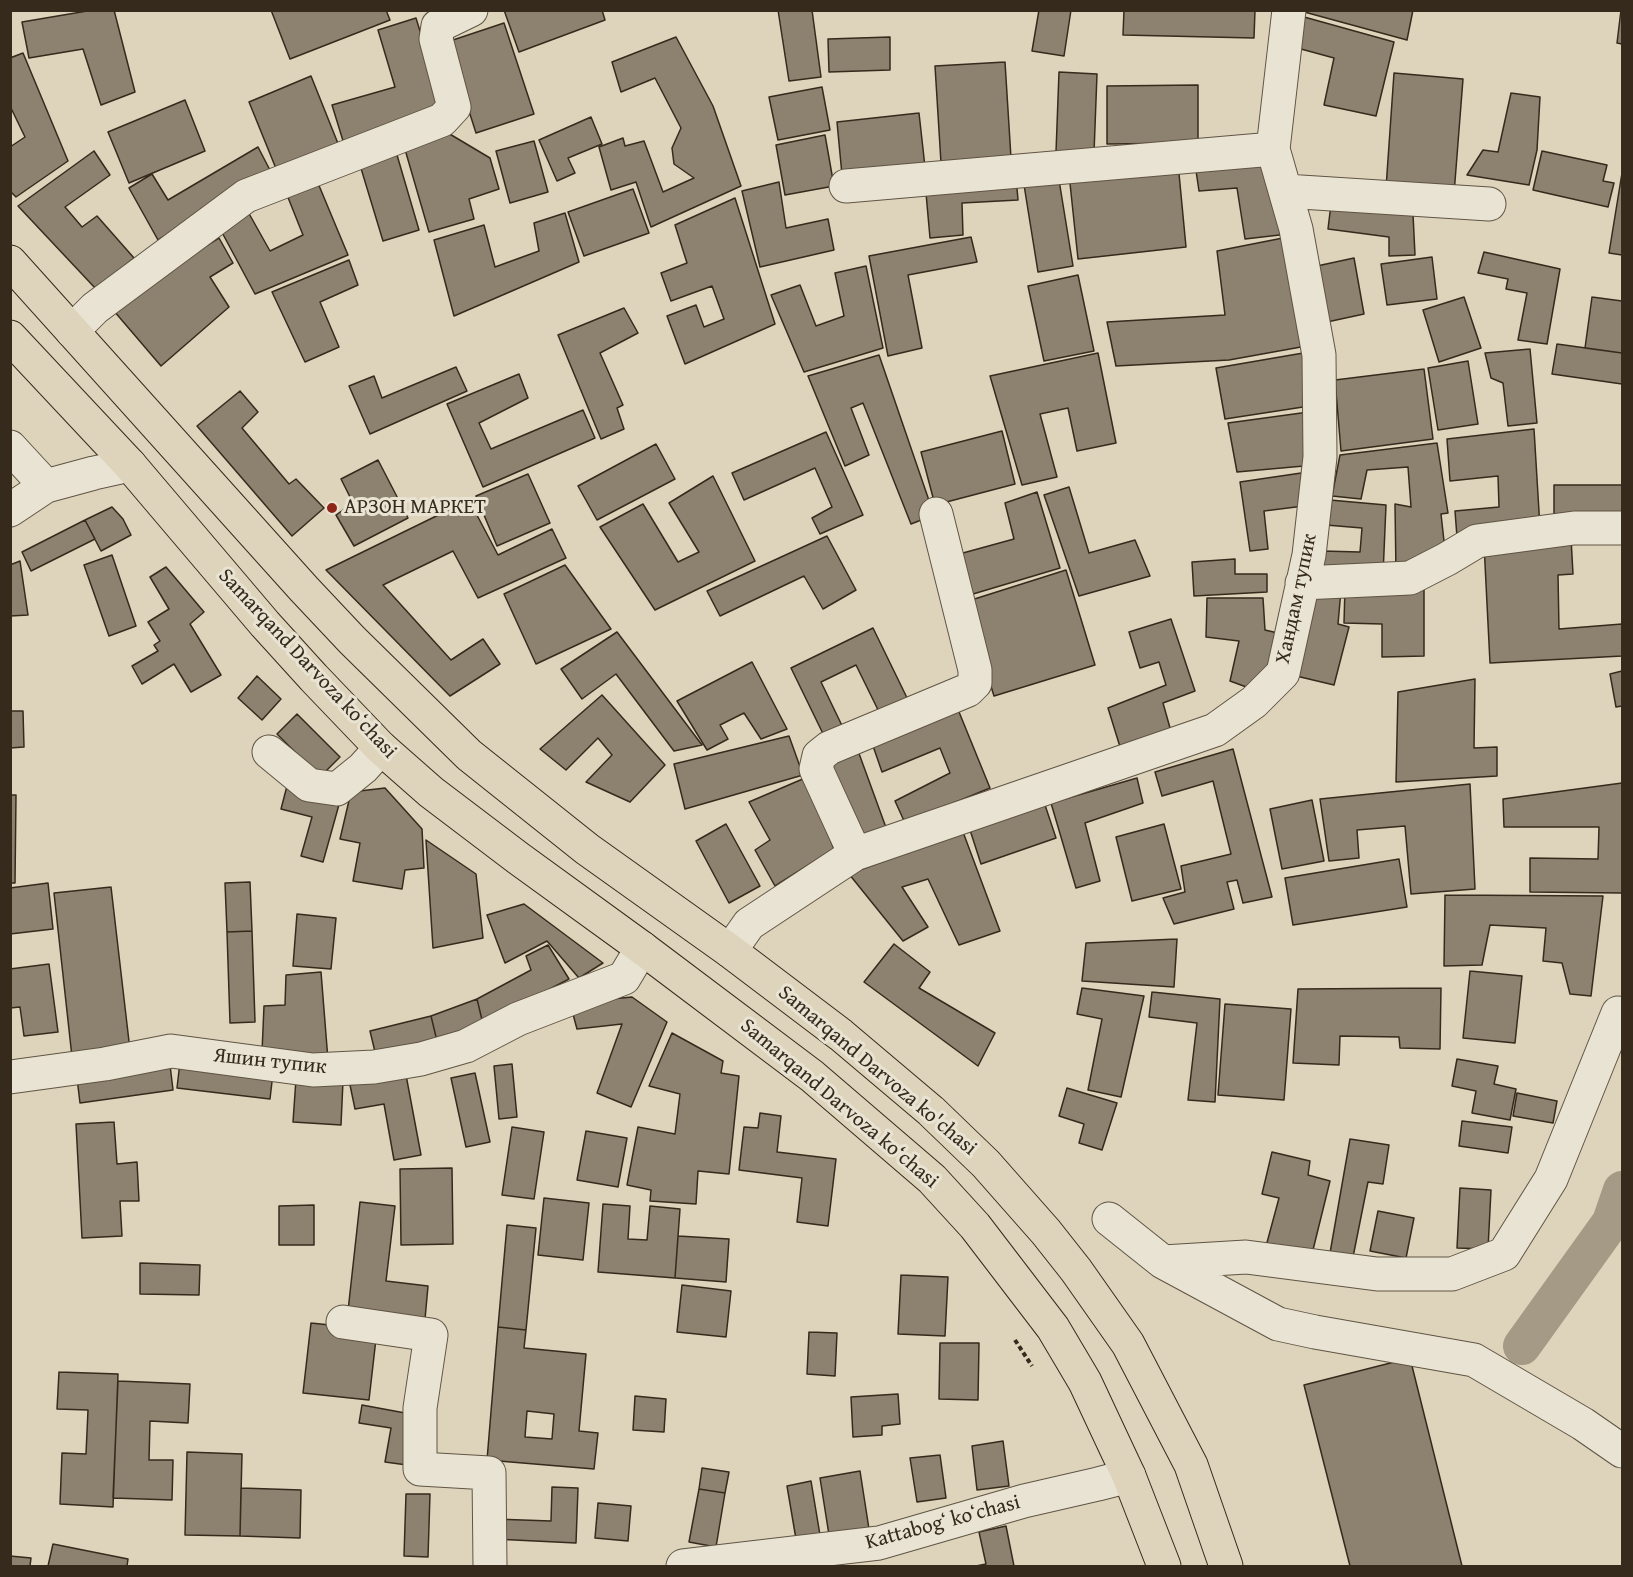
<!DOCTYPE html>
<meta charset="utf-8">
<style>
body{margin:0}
#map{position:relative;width:1633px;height:1577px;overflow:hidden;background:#ddd4bb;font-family:"Gentium Book Plus",serif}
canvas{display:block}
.frame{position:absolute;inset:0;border:12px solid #362a1c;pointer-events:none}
</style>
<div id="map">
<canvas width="1633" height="1577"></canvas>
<div class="frame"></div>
</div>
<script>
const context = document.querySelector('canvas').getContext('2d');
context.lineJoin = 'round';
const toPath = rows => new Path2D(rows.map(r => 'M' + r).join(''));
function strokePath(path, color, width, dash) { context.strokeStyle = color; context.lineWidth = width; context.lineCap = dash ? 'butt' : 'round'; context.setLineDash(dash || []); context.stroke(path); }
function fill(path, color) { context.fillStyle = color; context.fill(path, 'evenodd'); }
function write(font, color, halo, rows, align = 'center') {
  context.font = font + ' "Gentium Book Plus",serif'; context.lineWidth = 6; context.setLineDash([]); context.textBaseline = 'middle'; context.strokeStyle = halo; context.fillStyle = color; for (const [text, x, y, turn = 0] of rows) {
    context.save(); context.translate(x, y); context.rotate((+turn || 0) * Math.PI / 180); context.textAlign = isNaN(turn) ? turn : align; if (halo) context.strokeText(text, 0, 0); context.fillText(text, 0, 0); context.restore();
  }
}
strokePath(toPath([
 [1522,1346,1611,1222,1622,1190]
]), '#a49a85', 38);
const building = toPath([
 [93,10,114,10,135,92,101,105,83,49,29,58,22,22,93,10],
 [271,10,386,10,390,20,290,59,271,10],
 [504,10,602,10,605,20,519,52,504,10],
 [778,10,812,10,821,77,789,81,778,10],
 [1039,10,1071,10,1064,56,1032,51,1039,10],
 [1124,10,1255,10,1254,38,1123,35,1124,10],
 [1297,10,1413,10,1407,40,1297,10],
 [1621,10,1622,10,1622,44,1617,43,1621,10],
 [1297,15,1394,42,1376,116,1324,105,1334,58,1290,46,1297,15],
 [416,18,445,113,344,144,332,105,395,87,378,30,416,18],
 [504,23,534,114,476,133,447,42,504,23],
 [676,37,713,106,741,186,651,227,636,182,611,190,599,147,623,138,625,146,644,141,663,192,694,178,674,164,672,148,681,128,655,78,621,92,612,62,676,37],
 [890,37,890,70,829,72,828,39,890,37],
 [23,53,68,161,16,197,10,191,10,147,25,137,10,106,10,58,23,53],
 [1005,62,1011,158,941,163,935,66,1005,62],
 [1059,72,1097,74,1094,153,1056,152,1059,72],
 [1394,73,1463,79,1454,194,1386,188,1394,73],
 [311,76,339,146,277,171,249,102,311,76],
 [1198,85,1198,143,1107,144,1107,86,1198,85],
 [822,87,830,130,778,140,769,97,822,87],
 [1511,93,1540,97,1537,150,1529,185,1467,175,1483,150,1498,152,1511,93],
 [185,100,205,151,129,183,108,132,185,100],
 [919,113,925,167,842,175,837,122,919,113],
 [591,117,602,144,568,158,575,173,557,181,539,140,591,117],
 [448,133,490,158,499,189,469,199,474,219,429,232,404,146,448,133],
 [825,135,834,186,785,195,776,145,825,135],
 [534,141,548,192,510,203,496,151,534,141],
 [258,147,272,174,158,240,129,188,152,174,168,200,258,147],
 [94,151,110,175,65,207,82,227,97,216,134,258,96,289,18,206,94,151],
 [1542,151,1607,165,1603,181,1614,183,1608,207,1533,190,1542,151],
 [397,155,419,230,383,241,360,165,397,155],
 [1260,159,1288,234,1245,239,1237,188,1199,191,1195,164,1260,159],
 [1178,163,1186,247,1078,259,1069,174,1178,163],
 [1622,173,1622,255,1609,253,1622,173],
 [315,176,348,255,255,294,218,225,247,210,270,251,303,235,285,190,315,176],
 [1016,177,1018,200,962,203,963,235,930,238,925,182,1016,177],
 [1059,180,1073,266,1038,272,1024,185,1059,180],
 [779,182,786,228,828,219,834,250,760,267,742,191,779,182],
 [633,189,649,233,584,256,568,212,633,189],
 [735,198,775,324,685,364,667,316,696,305,704,327,724,319,712,286,671,301,661,273,687,263,675,225,735,198],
 [1331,204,1413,214,1415,255,1389,256,1389,237,1328,229,1331,204],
 [565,213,579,262,454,316,434,240,484,225,495,267,539,251,534,223,565,213],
 [1293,236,1312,345,1229,360,1116,366,1107,322,1225,315,1217,251,1293,236],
 [971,237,977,262,908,275,922,348,888,356,869,256,971,237],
 [219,238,233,263,210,277,229,307,161,366,114,311,168,269,219,238],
 [1484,252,1560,269,1547,344,1518,340,1527,293,1506,289,1508,279,1478,273,1484,252],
 [1432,257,1437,299,1387,305,1381,264,1432,257],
 [1354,258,1364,314,1327,322,1317,266,1354,258],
 [349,260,358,285,320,302,339,347,305,362,272,292,349,260],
 [866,266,883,348,804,372,771,295,800,285,816,326,844,316,835,273,866,266],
 [1078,275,1094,351,1044,361,1028,286,1078,275],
 [1464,297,1481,348,1439,362,1423,310,1464,297],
 [1592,297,1622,301,1622,353,1585,348,1592,297],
 [624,308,638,333,600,353,623,405,617,408,624,429,601,439,558,335,624,308],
 [1557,344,1622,353,1622,384,1552,374,1557,344],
 [1530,349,1537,423,1508,426,1503,383,1491,378,1485,353,1530,349],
 [1309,352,1316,405,1225,419,1216,368,1309,352],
 [1098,353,1116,443,1077,451,1068,408,1040,414,1057,477,1022,485,990,376,1098,353],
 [879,355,934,515,911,524,863,403,851,408,869,455,845,466,808,376,879,355],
 [1468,361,1478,424,1438,430,1428,368,1468,361],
 [456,367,467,391,370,434,349,386,374,376,382,398,456,367],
 [1424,369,1433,439,1341,451,1335,380,1424,369],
 [519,374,528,398,479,423,491,449,583,410,595,438,483,487,447,404,519,374],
 [240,391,258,412,242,428,289,484,296,479,324,508,292,536,197,426,240,391],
 [1316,411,1315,465,1237,472,1228,423,1316,411],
 [1534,429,1540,528,1457,537,1455,511,1499,507,1498,476,1450,481,1447,439,1534,429],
 [1002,431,1015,484,935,505,921,452,1002,431],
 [826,432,863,515,820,534,812,518,832,507,815,468,744,500,732,473,826,432],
 [1437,443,1448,513,1441,514,1445,550,1396,574,1395,504,1411,507,1408,467,1367,470,1361,499,1332,496,1340,455,1437,443],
 [656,444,675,479,597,520,578,486,656,444],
 [378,460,408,518,354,546,336,515,353,503,341,479,378,460],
 [1308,472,1304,506,1264,511,1268,549,1250,551,1240,482,1308,472],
 [528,474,550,523,497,546,476,496,528,474],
 [713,476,755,561,655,610,600,527,643,504,678,562,699,552,669,503,713,476],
 [1554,485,1622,485,1622,523,1554,523,1554,485],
 [1069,487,1089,553,1135,540,1150,576,1079,596,1044,495,1069,487],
 [1037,492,1060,568,963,597,952,556,1014,539,1005,503,1037,492],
 [469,500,498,555,552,529,566,558,478,598,453,551,383,585,451,660,483,639,500,664,450,696,326,570,469,500],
 [1330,500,1386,505,1383,575,1319,576,1322,551,1360,552,1362,528,1326,525,1330,500],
 [112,507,123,519,131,535,101,551,85,520,112,507],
 [85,520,95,539,31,571,22,552,85,520],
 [827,536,856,590,823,609,804,576,720,616,707,591,827,536],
 [1571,538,1573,574,1558,575,1559,629,1622,624,1622,656,1490,663,1484,544,1571,538],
 [112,555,136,626,109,636,84,565,112,555],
 [1235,559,1235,574,1267,574,1267,592,1194,596,1192,562,1235,559],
 [20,561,28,615,10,616,10,565,20,561],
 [565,565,611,629,536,664,504,594,565,565],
 [166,567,204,612,190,624,221,675,191,692,174,664,142,684,132,666,158,651,154,645,160,641,148,622,169,609,150,577,166,567],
 [1066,570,1095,665,994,696,965,602,1066,570],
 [1313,586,1341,590,1338,624,1349,627,1334,685,1292,675,1313,586],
 [1345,587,1424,587,1424,656,1382,657,1382,624,1344,623,1345,587],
 [1207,598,1263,598,1265,630,1282,634,1260,692,1230,681,1239,641,1206,637,1207,598],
 [1171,619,1195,691,1163,703,1172,735,1121,750,1108,708,1166,685,1159,662,1140,668,1129,632,1171,619],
 [873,628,911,706,883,720,856,665,821,682,847,736,829,746,791,668,873,628],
 [617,632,702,745,674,751,616,674,582,699,561,669,617,632],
 [752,662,787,729,761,739,744,713,720,725,728,739,707,750,677,701,752,662],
 [1622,671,1622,706,1616,707,1610,674,1622,671],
 [257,676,281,699,262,720,238,698,257,676],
 [1475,679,1474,748,1497,747,1497,776,1396,782,1398,692,1475,679],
 [602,695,665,765,630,802,586,782,612,755,598,738,566,770,540,749,602,695],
 [957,707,990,788,905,823,895,801,950,773,940,748,882,772,872,743,957,707],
 [10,711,23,711,24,747,10,748,10,711],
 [297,714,340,757,320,777,277,734,297,714],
 [789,736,803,775,685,809,674,764,789,736],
 [857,748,888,833,852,846,821,761,857,748],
 [1233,749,1272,897,1243,903,1237,880,1227,882,1234,909,1174,924,1163,898,1185,892,1181,866,1231,854,1213,781,1162,796,1155,772,1233,749],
 [805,778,834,849,775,886,755,850,770,840,749,802,805,778],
 [1137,778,1143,803,1085,823,1100,881,1076,888,1051,803,1137,778],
 [1622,783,1622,893,1530,892,1530,858,1598,859,1599,827,1504,827,1503,799,1622,783],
 [1470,784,1475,889,1411,894,1405,826,1357,830,1359,858,1329,861,1320,799,1470,784],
 [287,786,340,801,323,862,301,856,312,817,281,809,287,786],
 [385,788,422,829,424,868,405,870,402,889,353,881,360,843,340,839,351,792,385,788],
 [10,795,16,795,15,883,10,883,10,795],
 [1312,800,1324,861,1282,869,1270,809,1312,800],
 [1045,805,1056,838,981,864,970,830,1045,805],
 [726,824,760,886,729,903,696,841,726,824],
 [1164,824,1181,889,1132,901,1116,837,1164,824],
 [963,832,1000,931,959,945,928,879,902,887,928,927,903,941,849,874,963,832],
 [426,840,476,874,483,938,433,948,426,840],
 [1399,859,1407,907,1293,925,1285,878,1399,859],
 [250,882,252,931,227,932,225,883,250,882],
 [48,883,53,929,10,934,10,888,48,883],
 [111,887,130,1050,72,1057,54,893,111,887],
 [1445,895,1603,896,1591,996,1570,994,1562,963,1543,961,1546,928,1490,925,1482,965,1444,966,1445,895],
 [524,904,603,963,579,978,547,941,505,963,487,915,524,904],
 [297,914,336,918,331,969,293,966,297,914],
 [252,931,255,1022,230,1023,227,932,252,931],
 [1177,939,1174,987,1082,981,1086,943,1177,939],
 [894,944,930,972,919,988,995,1033,978,1066,864,982,894,944],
 [548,945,569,979,483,1024,477,999,531,970,526,956,548,945],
 [49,964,58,1032,24,1036,20,1007,10,1008,10,969,49,964],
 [1470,971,1522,976,1515,1043,1463,1038,1470,971],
 [321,972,328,1060,262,1052,264,1006,285,1005,286,975,321,972],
 [1082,988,1144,996,1121,1097,1088,1090,1102,1019,1077,1014,1082,988],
 [1441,988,1440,1049,1400,1048,1399,1037,1340,1036,1339,1065,1293,1063,1298,989,1441,988],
 [1152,992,1220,999,1215,1102,1188,1100,1197,1023,1149,1017,1152,992],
 [632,997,667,1022,631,1107,597,1093,622,1024,577,1029,570,1003,632,997],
 [477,999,483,1024,437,1041,431,1016,477,999],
 [1225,1004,1291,1009,1284,1100,1218,1095,1225,1004],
 [431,1016,437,1041,376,1056,370,1031,431,1016],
 [672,1033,723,1061,721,1073,739,1076,729,1174,698,1171,696,1204,650,1201,651,1190,627,1185,638,1127,675,1134,680,1094,649,1086,672,1033],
 [1457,1059,1498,1066,1494,1084,1516,1089,1510,1120,1472,1113,1476,1091,1452,1086,1457,1059],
 [180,1062,273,1073,270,1099,177,1088,180,1062],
 [512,1064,517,1117,499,1119,494,1066,512,1064],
 [170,1065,173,1090,80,1103,77,1078,170,1065],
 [475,1073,490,1142,466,1147,451,1078,475,1073],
 [406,1075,421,1155,394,1160,384,1104,355,1109,350,1085,406,1075],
 [296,1079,343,1081,341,1125,293,1122,296,1079],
 [1067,1088,1117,1103,1102,1150,1079,1143,1084,1124,1059,1116,1067,1088],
 [1517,1093,1557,1101,1553,1123,1513,1116,1517,1093],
 [760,1113,781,1116,777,1152,836,1159,828,1226,797,1222,802,1178,739,1170,744,1127,758,1128,760,1113],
 [1462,1121,1512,1127,1508,1153,1459,1146,1462,1121],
 [114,1122,117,1164,137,1162,139,1201,120,1201,122,1236,82,1238,76,1124,114,1122],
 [512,1127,544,1132,534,1199,502,1195,512,1127],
 [586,1131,627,1138,618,1187,577,1180,586,1131],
 [1350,1139,1389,1145,1383,1184,1368,1182,1353,1257,1330,1253,1350,1139],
 [1272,1152,1310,1161,1308,1175,1330,1181,1310,1262,1265,1250,1279,1198,1262,1194,1272,1152],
 [452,1168,453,1244,401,1245,400,1169,452,1168],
 [1460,1188,1491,1190,1488,1249,1457,1248,1460,1188],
 [544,1198,589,1203,583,1260,538,1255,544,1198],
 [360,1202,395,1206,386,1281,428,1286,425,1319,348,1311,360,1202],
 [603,1204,630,1206,628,1239,647,1240,650,1206,680,1209,675,1278,598,1272,603,1204],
 [314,1205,314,1245,279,1245,279,1206,314,1205],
 [1378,1211,1414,1218,1406,1258,1370,1251,1378,1211],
 [507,1225,536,1228,526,1330,498,1327,507,1225],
 [678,1236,729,1239,726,1282,675,1278,678,1236],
 [140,1263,200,1265,199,1295,140,1294,140,1263],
 [901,1275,948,1277,945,1336,898,1334,901,1275],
 [682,1285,731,1291,726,1337,677,1332,682,1285],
 [311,1323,377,1330,369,1400,303,1393,311,1323],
 [498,1327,526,1330,524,1348,586,1354,579,1431,598,1433,594,1469,487,1460,498,1327],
 [527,1411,554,1414,552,1439,525,1437,527,1411],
 [809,1332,837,1333,835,1376,807,1374,809,1332],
 [940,1343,979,1343,978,1400,939,1399,940,1343],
 [1410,1358,1462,1566,1350,1566,1304,1385,1410,1358],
 [59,1372,118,1374,113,1507,60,1504,62,1453,86,1454,88,1410,57,1409,59,1372],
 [118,1381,190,1384,188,1423,150,1421,149,1460,173,1460,172,1500,113,1498,118,1381],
 [898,1394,900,1424,882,1426,882,1435,853,1437,851,1397,898,1394],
 [635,1396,666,1399,664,1432,633,1430,635,1396],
 [362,1405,416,1415,407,1465,385,1462,391,1428,359,1423,362,1405],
 [1003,1441,1009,1486,977,1490,972,1446,1003,1441],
 [187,1452,242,1454,240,1536,185,1535,187,1452],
 [940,1455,946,1498,917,1502,910,1458,940,1455],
 [702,1468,729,1472,725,1493,699,1489,702,1468],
 [860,1471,869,1529,829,1535,820,1478,860,1471],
 [811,1481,820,1535,796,1539,787,1486,811,1481],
 [552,1487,578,1488,576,1543,494,1539,494,1519,551,1521,552,1487],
 [241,1488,301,1490,300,1538,240,1536,241,1488],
 [699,1489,725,1493,716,1547,689,1542,699,1489],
 [406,1494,430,1494,428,1557,404,1556,406,1494],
 [598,1503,631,1506,628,1541,595,1538,598,1503],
 [1006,1526,1014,1566,976,1566,986,1564,979,1532,1006,1526],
 [53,1544,128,1559,127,1566,48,1566,53,1544],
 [10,1556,31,1558,30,1566,10,1566,10,1556]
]);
fill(building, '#8d826f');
strokePath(building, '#362a1c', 1.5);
const minor = toPath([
 [846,186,1273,149],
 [1285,191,1489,204],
 [72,331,95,308,246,196,442,120,454,107,436,39,438,26,471,10],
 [10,447,46,486],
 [10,510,46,486,94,473,130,465],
 [1302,583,1410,578,1447,559,1477,541,1574,528,1622,528],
 [269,752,309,785,337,789,363,768,381,748],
 [855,854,816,769,819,756,829,748,968,690,975,683,975,670,936,514],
 [730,951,749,924,855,854,1215,730,1254,702,1283,673,1309,555,1320,457,1319,355,1296,229,1273,149,1289,10],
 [10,1077,105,1064,171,1051,313,1070,374,1067,421,1059,466,1046,518,1019,624,978,642,948],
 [1109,1219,1163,1262,1278,1324,1315,1332,1474,1360,1583,1424,1622,1451],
 [1163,1262,1246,1257,1377,1274,1452,1274,1504,1254,1551,1179,1618,1013],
 [343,1322,431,1335,420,1408,420,1469,489,1473,490,1566],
 [683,1566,879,1543,1024,1501,1098,1484,1129,1476]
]);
const major = toPath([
 [10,262,304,589,352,640,469,755,587,849,730,951,841,1035,931,1111,986,1164,1046,1232,1076,1270,1128,1344,1191,1465,1226,1566],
 [10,337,130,465,265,624,314,678,381,748,431,792,518,858,642,948,812,1076,932,1179,975,1226,1053,1328,1085,1382,1129,1476,1164,1566]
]);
strokePath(minor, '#605444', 35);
strokePath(major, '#362a1c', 35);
strokePath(toPath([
 [1015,1340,1032,1366]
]), '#362a1c', 4, [4.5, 3]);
strokePath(minor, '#e9e3d3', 33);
strokePath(major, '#ddd4bb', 33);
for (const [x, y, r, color] of [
 [332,508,6,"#8f2418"]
]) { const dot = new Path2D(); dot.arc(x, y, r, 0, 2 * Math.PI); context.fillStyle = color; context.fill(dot); strokePath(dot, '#e9e3d3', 2); }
write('21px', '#362a1c', '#e9e3d3', [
 ["АРЗОН МАРКЕТ",344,508]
], 'left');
write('21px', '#362a1c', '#e9e3d3', [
 ["Хандам тупик",1297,599,-78],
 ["Samarqand Darvoza koʻchasi",307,664,47],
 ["Яшин тупик",270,1062,6],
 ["Samarqand Darvoza ko'chasi",877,1071,40],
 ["Samarqand Darvoza ko‘chasi",839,1104,40],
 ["Kattabogʻ koʻchasi",943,1523,-15]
]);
</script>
